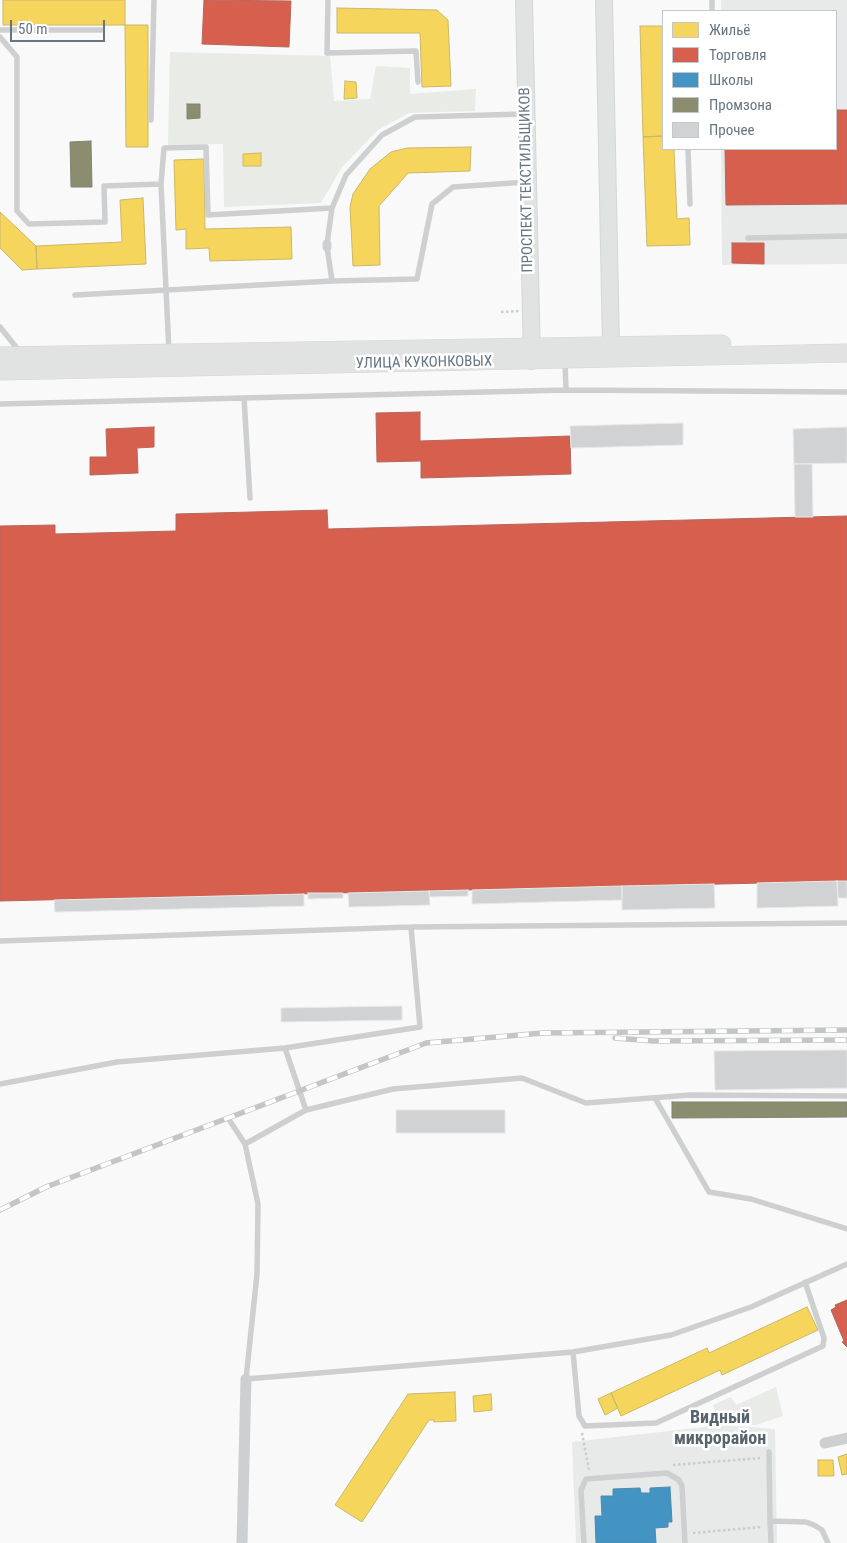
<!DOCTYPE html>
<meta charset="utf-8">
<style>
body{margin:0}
#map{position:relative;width:847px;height:1543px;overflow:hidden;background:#f9f9f9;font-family:"Roboto Condensed",sans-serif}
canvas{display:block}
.legend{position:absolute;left:662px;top:10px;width:175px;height:140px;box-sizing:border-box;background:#fff;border:1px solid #c1c8cd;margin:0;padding:6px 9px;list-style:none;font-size:15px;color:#657683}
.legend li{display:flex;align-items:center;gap:10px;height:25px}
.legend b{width:25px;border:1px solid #c1c8cd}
.scale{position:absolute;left:10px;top:20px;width:95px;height:22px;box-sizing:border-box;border:2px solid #657683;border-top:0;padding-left:6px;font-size:15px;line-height:18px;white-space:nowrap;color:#657683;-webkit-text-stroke:4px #fff;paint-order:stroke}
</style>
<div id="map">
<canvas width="847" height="1543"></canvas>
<ul class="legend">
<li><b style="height:14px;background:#f6d55c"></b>Жильё</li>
<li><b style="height:14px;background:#d6604d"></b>Торговля</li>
<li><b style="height:14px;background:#4393c3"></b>Школы</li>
<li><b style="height:14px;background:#8c8c6e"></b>Промзона</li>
<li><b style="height:14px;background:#d0d2d3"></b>Прочее</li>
</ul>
<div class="scale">50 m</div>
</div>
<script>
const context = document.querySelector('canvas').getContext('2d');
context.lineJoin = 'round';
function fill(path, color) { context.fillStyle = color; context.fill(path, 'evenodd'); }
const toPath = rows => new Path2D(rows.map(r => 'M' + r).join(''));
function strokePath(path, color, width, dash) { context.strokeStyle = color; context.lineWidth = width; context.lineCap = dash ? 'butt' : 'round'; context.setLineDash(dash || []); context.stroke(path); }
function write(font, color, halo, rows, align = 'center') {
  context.font = font + ' "Roboto Condensed",sans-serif'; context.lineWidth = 5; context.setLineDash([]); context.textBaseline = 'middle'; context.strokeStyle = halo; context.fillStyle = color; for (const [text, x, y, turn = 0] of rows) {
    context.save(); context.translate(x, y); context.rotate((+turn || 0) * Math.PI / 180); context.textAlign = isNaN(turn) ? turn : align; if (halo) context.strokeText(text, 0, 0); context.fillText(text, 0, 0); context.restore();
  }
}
fill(toPath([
 [721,0,847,0,847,264,722,265,721,149,836,149,836,11,721,11],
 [722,1425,775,1429,777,1543,576,1543,572,1442]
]), '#e8e9e9');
fill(toPath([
 [170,52,330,56,334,101,370,99,376,66,410,68,410,94,476,89,475,111,409,113,378,130,342,167,321,203,224,207,223,144,168,145],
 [776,1387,783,1416,756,1425,744,1425,739,1415,721,1423,713,1405,731,1397,736,1405]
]), '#e8ebe6');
const homes = toPath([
 [3,0,125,0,125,25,3,25,3,0],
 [337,8,437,10,448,20,451,86,422,87,420,33,337,33,337,8],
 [125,25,148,25,148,147,126,147,125,25],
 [640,26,663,26,663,136,643,137,640,26],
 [345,81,356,82,357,98,344,99,345,81],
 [663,136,663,149,674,149,677,219,689,218,690,245,647,246,643,137,663,136],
 [471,147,470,171,408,173,379,206,380,265,353,266,350,207,353,194,370,169,391,152,407,148,471,147],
 [261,153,261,166,243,166,243,154,261,153],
 [204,159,205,229,291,227,292,259,210,261,209,248,186,249,186,229,176,230,174,160,204,159],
 [143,198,146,264,37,269,36,246,122,242,120,200,143,198],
 [0,212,36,246,37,269,22,270,0,248,0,212],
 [807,1307,818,1330,722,1375,720,1370,621,1416,611,1393,707,1348,709,1353,807,1307],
 [455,1392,456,1421,434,1422,434,1420,429,1420,362,1522,335,1505,408,1394,455,1392],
 [611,1393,618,1408,605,1415,598,1399,611,1393],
 [491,1394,492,1410,474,1412,473,1396,491,1394],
 [847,1454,847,1474,842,1475,838,1457,847,1454],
 [818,1460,833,1460,834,1476,818,1476,818,1460]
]);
fill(homes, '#f6d55c');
strokePath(homes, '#cab868', 1);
const shops = toPath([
 [204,0,291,1,289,47,202,44,204,0],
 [836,110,847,110,847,204,726,205,725,149,836,149,836,110],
 [732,243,764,243,764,264,732,263,732,243],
 [420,412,420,441,570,436,571,474,421,478,421,461,377,462,376,413,420,412],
 [154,427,154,447,137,448,138,473,90,475,90,457,107,457,106,429,154,427],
 [327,510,328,529,847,516,847,881,0,901,0,526,55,525,55,534,176,531,176,514,327,510],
 [847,1300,847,1347,842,1342,844,1341,831,1310,836,1307,835,1305,847,1300]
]);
fill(shops, '#d6604d');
strokePath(shops, '#b4675d', 1);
const schools = toPath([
 [670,1487,672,1522,668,1522,668,1527,655,1528,656,1543,596,1543,595,1516,602,1516,601,1496,613,1496,613,1489,640,1488,641,1493,650,1493,650,1488,670,1487]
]);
fill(schools, '#4393c3');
strokePath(schools, '#4d8ab0', 1);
const industry = toPath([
 [187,104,200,104,200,118,187,119,187,104],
 [91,141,92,187,71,187,70,142,91,141],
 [672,1102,847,1102,847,1117,672,1118,672,1102]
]);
fill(industry, '#8c8c6e');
strokePath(industry, '#808574', 1);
const building = toPath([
 [683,423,683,445,571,448,570,426,683,423],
 [847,427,847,463,794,464,793,429,847,427],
 [794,464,812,464,813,517,795,517,794,464],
 [837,881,838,906,757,908,757,883,837,881],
 [837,881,847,881,847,898,838,898,837,881],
 [714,884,715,908,622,910,622,886,714,884],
 [622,886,622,900,472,904,472,890,622,886],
 [468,890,468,896,430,897,429,891,468,890],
 [429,891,430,905,349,907,348,893,429,891],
 [308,893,343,893,343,898,308,899,308,893],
 [304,894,304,906,55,912,54,900,304,894],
 [402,1006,402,1020,281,1022,281,1008,402,1006],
 [847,1050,847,1088,715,1090,714,1051,847,1050],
 [396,1110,505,1110,505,1133,396,1133,396,1110]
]);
fill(building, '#d0d2d3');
strokePath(building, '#e8e8e8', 1);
const secondary = toPath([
 [524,0,532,361],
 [604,0,611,347]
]);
const primary = toPath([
 [0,356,722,344],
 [0,371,847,353]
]);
strokePath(secondary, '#d5d6d7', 18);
strokePath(primary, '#d5d6d7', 19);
strokePath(toPath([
 [501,312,519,311],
 [582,1433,589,1470],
 [673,1465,760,1458],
 [693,1533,762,1527]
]), '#cbcccd', 2.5, [2.5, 2.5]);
strokePath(toPath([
 [328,0,327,53,416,51,418,82],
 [712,0,712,11],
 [0,30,102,30],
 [0,37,17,57,17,211,29,224,105,222,104,186,161,184,169,352],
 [151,120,154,0],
 [688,149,690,204],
 [161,184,164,148,206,147,208,215,332,208,346,175,382,135,415,117,524,114],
 [748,238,847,236],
 [327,244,332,208],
 [327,247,332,281],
 [75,295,332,281,417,279,432,204,453,187,527,182],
 [0,327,20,352],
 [565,362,566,390,847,392],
 [244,398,250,498],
 [0,404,566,390],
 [0,941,411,927],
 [285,1048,306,1110,393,1089,522,1078,586,1103,690,1095,847,1096],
 [0,1084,117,1062,285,1048,420,1027,411,927,847,923],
 [655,1098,709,1192,751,1199,847,1229],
 [230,1121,245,1144,258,1204,257,1274,246,1379,573,1352,671,1335,751,1307,847,1264],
 [245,1144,306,1110],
 [573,1352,579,1416,585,1426,656,1423,823,1346,824,1338,805,1282],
 [769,1452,770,1521,806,1522,814,1525,822,1530,828,1543],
 [770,1521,771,1543],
 [584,1543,581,1490,586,1479,667,1473,679,1480,682,1486,685,1543]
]), '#cecfd0', 5.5);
strokePath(toPath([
 [327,244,327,247]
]), '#cecfd0', 9);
strokePath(toPath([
 [825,1443,847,1438],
 [242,1543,246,1379]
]), '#cecfd0', 11);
strokePath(secondary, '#e1e2e2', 16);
strokePath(primary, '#e1e2e2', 18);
const rail = toPath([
 [615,1038,653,1041,847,1040],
 [0,1210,46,1187,426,1043,543,1033,847,1030]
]);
strokePath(rail, '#c3c5c6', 5.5);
strokePath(rail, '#fff', 4, [11]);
write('15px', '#657683', '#fff', [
 ["ПРОСПЕКТ ТЕКСТИЛЬЩИКОВ",527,180,-91],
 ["УЛИЦА КУКОНКОВЫХ",424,363,-1]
]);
write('bold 18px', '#57646e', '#fff', [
 ["Видный",720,1418],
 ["микрорайон",720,1439]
]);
</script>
